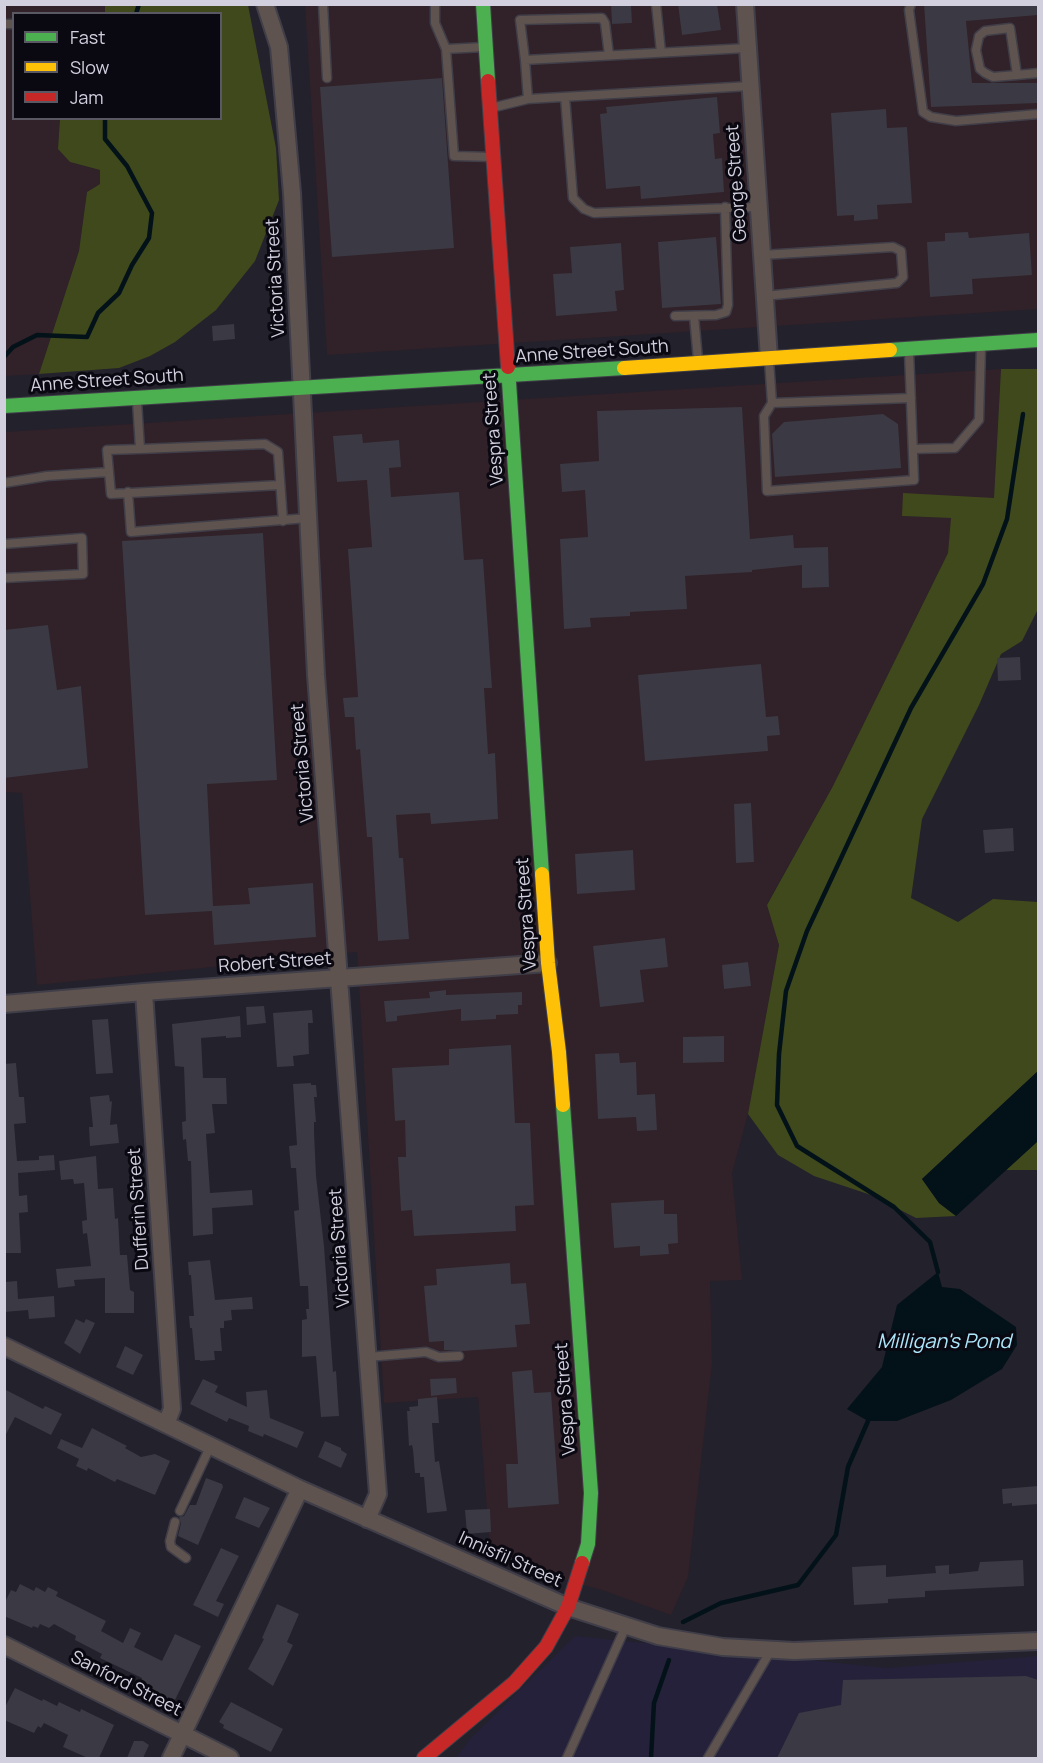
<!DOCTYPE html>
<style>
body{margin:0}
#map{position:relative;width:1043px;height:1763px;overflow:hidden;background:#23212c;font-family:Manrope,sans-serif}
canvas{display:block}
.frame{position:absolute;inset:0;border:6px solid #d2d0de;pointer-events:none}
.legend{position:absolute;left:12px;top:12px;width:210px;height:108px;box-sizing:border-box;background:#0a0811;border:2px solid #5a5863;margin:0;padding:8px 10px;list-style:none;font-size:18px;color:#d2d0de}
.legend li{display:flex;align-items:center;gap:12px;height:30px}
.legend b{width:30px;border:2px solid #5a5863}
</style>
<div id="map">
<canvas width="1043" height="1763"></canvas>
<div class="frame"></div>
<ul class="legend">
<li><b style="height:8px;background:#4caf50"></b>Fast</li>
<li><b style="height:8px;background:#ffc107"></b>Slow</li>
<li><b style="height:8px;background:#c62828"></b>Jam</li>
</ul>
</div>
<script>
const context = document.querySelector('canvas').getContext('2d');
context.lineJoin = 'round';
function fill(path, color) { context.fillStyle = color; context.fill(path, 'evenodd'); }
const toPath = rows => new Path2D(rows.map(r => 'M' + r).join(''));
function strokePath(path, color, width, dash) { context.strokeStyle = color; context.lineWidth = width; context.lineCap = dash ? 'butt' : 'round'; context.setLineDash(dash || []); context.stroke(path); }
function write(font, color, halo, rows, align = 'center') {
  context.font = font + ' Manrope,sans-serif'; context.lineWidth = 6; context.setLineDash([]); context.textBaseline = 'middle'; context.strokeStyle = halo; context.fillStyle = color; for (const [text, x, y, turn = 0] of rows) {
    context.save(); context.translate(x, y); context.rotate((+turn || 0) * Math.PI / 180); context.textAlign = isNaN(turn) ? turn : align; if (halo) context.strokeText(text, 0, 0); context.fillText(text, 0, 0); context.restore();
  }
}
fill(toPath([
 [575,1636,887,1668,1038,1656,1038,1758,456,1758,470,1739]
]), '#26213a');
fill(toPath([
 [5,5,105,5,105,13,14,14,14,118,60,119,58,149,70,162,100,170,100,184,87,192,79,251,39,374,5,376],
 [305,5,1038,5,1038,309,327,355],
 [1001,369,994,498,902,516,952,518,948,553,833,786,767,904,779,945,748,1114,732,1173,742,1280,710,1281,712,1363,688,1577,671,1615,602,1590,491,1560,478,1397,384,1403,357,952,37,985,22,793,5,792,5,432]
]), '#312128');
fill(toPath([
 [105,5,248,5,276,148,279,200,255,261,216,310,175,342,150,356,119,368,39,374,79,251,87,192,100,184,100,170,70,162,58,149,60,119,220,118,220,14,105,13],
 [1001,369,1038,369,1038,609,1022,641,1001,654,979,705,922,819,911,898,958,922,993,899,1038,902,1038,1071,922,1179,939,1203,956,1216,916,1218,871,1195,814,1176,778,1155,748,1114,779,945,767,905,833,786,948,553,951,518,902,516,903,493,994,498],
 [1038,1141,1038,1170,1006,1170]
]), '#40491c');
fill(toPath([
 [1038,1071,1038,1141,956,1216,939,1203,922,1179],
 [938,1272,942,1287,960,1289,1016,1327,1017,1345,1002,1369,951,1400,897,1421,868,1421,847,1409,882,1367,897,1305]
]), '#031219');
strokePath(toPath([
 [136,14,139,4],
 [4,357,13,347,37,335,87,337,98,313,119,293,132,265,149,238,152,213,127,166,105,139,105,118],
 [938,1272,930,1242,894,1207,797,1146,777,1105,779,1054,786,991,807,931,911,708,983,584,1007,519,1023,414],
 [683,1622,721,1603,798,1585,836,1535,848,1467,868,1421],
 [651,1758,654,1703,669,1660]
]), '#031219', 4.5);
fill(toPath([
 [611,4,631,4,632,23,612,24],
 [678,4,717,4,721,30,682,35],
 [924,4,1038,4,1038,15,966,21,972,83,1038,83,1038,103,931,107],
 [442,78,454,248,332,257,320,87],
 [717,97,720,133,713,134,715,159,722,158,724,192,641,199,640,186,606,189,600,114,607,113,606,107],
 [886,109,887,128,907,127,912,203,877,205,878,219,854,221,854,215,837,216,831,113],
 [968,232,969,238,1029,233,1032,275,972,279,973,294,930,297,927,242,945,241,945,233],
 [716,237,721,304,662,308,658,242],
 [621,243,624,290,615,291,617,311,556,316,553,274,572,273,570,247],
 [234,324,235,339,213,341,212,326],
 [742,407,750,539,793,535,794,548,828,547,829,587,802,588,802,565,752,570,752,572,685,576,687,609,630,612,630,616,590,618,591,627,564,629,560,539,588,537,585,490,562,492,560,464,599,461,597,411],
 [883,414,898,424,901,468,775,477,772,434,784,422],
 [362,434,363,443,399,440,401,467,389,468,391,497,459,492,464,560,483,559,492,688,484,688,488,754,495,753,498,819,431,824,430,813,396,815,399,858,403,858,409,939,378,941,372,837,367,837,360,749,356,750,354,717,345,717,343,698,358,697,348,549,372,547,367,480,337,482,333,436],
 [263,533,277,780,207,784,213,906,250,904,248,888,313,883,316,937,214,945,212,911,145,915,122,541],
 [48,625,57,690,81,686,88,768,4,778,4,630],
 [1020,657,1021,680,998,681,997,658],
 [761,664,766,717,778,716,780,735,767,736,768,751,645,761,638,675],
 [751,803,754,862,736,863,734,804],
 [1013,828,1014,851,985,853,983,830],
 [633,850,635,890,577,894,575,854],
 [665,938,668,967,640,970,644,1002,600,1007,593,946],
 [748,962,751,986,724,989,722,965],
 [446,990,446,995,522,992,522,1005,518,1005,518,1014,496,1015,496,1019,461,1021,461,1009,397,1016,397,1021,386,1022,384,1001,430,998,429,992],
 [264,1006,266,1023,247,1025,246,1007],
 [312,1010,313,1023,308,1023,309,1054,293,1056,294,1066,277,1067,273,1013],
 [240,1016,241,1037,226,1038,226,1036,201,1038,203,1078,226,1078,227,1104,212,1104,215,1133,206,1134,210,1193,252,1190,253,1205,212,1208,213,1234,193,1236,191,1161,188,1161,186,1139,183,1140,182,1122,186,1121,184,1067,175,1066,172,1024],
 [108,1019,113,1073,96,1074,92,1020],
 [724,1036,724,1062,683,1063,683,1037],
 [511,1045,515,1123,530,1123,534,1205,515,1206,516,1231,414,1236,412,1210,401,1211,398,1157,406,1157,405,1120,395,1121,392,1068,449,1065,449,1049],
 [619,1053,620,1063,636,1062,637,1095,655,1094,657,1130,637,1131,636,1117,598,1119,595,1054],
 [16,1063,19,1097,24,1097,26,1123,14,1124,17,1161,39,1160,39,1156,54,1155,55,1170,18,1173,19,1196,27,1195,28,1212,19,1213,21,1253,4,1253,4,1064],
 [311,1083,311,1085,316,1085,317,1097,314,1097,316,1122,314,1122,314,1132,316,1176,324,1246,333,1372,336,1371,339,1416,321,1417,316,1356,302,1357,302,1320,307,1319,306,1309,309,1309,308,1286,300,1286,294,1211,299,1210,296,1168,291,1168,289,1146,297,1145,293,1084],
 [109,1095,110,1102,112,1101,110,1125,117,1124,119,1143,90,1146,89,1127,93,1127,90,1097],
 [96,1156,98,1189,113,1188,115,1219,118,1218,120,1255,127,1255,130,1290,134,1292,134,1313,105,1313,105,1278,74,1280,75,1286,58,1288,56,1269,91,1266,87,1233,83,1234,82,1221,87,1220,84,1183,74,1184,73,1179,61,1180,59,1161],
 [664,1200,664,1214,677,1214,678,1243,668,1244,669,1254,640,1256,640,1246,614,1248,611,1203],
 [210,1260,215,1300,252,1297,253,1309,231,1310,232,1320,224,1321,224,1328,220,1328,222,1351,214,1351,215,1360,200,1361,200,1360,195,1360,192,1328,190,1328,189,1316,194,1316,191,1275,189,1275,188,1262],
 [510,1263,511,1284,526,1283,530,1324,515,1325,517,1347,463,1351,444,1350,444,1341,429,1342,424,1286,437,1285,436,1269],
 [17,1281,18,1299,54,1296,55,1317,29,1319,28,1310,4,1312,5,1282],
 [76,1319,84,1323,86,1319,95,1323,80,1354,64,1343],
 [125,1346,143,1355,133,1375,116,1367],
 [532,1370,534,1393,551,1392,559,1504,508,1508,506,1464,518,1464,512,1372],
 [456,1378,457,1393,431,1396,430,1379],
 [203,1379,218,1386,215,1392,247,1407,246,1392,267,1390,270,1418,304,1432,297,1448,264,1434,263,1437,248,1431,249,1426,229,1418,227,1422,190,1404],
 [4,1389,43,1409,45,1406,62,1414,51,1435,15,1417,4,1438],
 [437,1397,439,1423,432,1423,435,1462,439,1461,447,1511,427,1513,424,1477,420,1477,420,1473,415,1473,413,1450,412,1445,409,1446,407,1411,410,1411,409,1407,418,1406,418,1399],
 [92,1428,127,1446,125,1448,141,1457,155,1454,170,1461,155,1495,117,1479,115,1482,88,1468,87,1471,76,1466,79,1459,57,1448,61,1439,82,1448],
 [325,1441,341,1448,341,1450,347,1454,341,1468,318,1457],
 [206,1478,222,1484,223,1487,198,1545,178,1536,181,1523,179,1517,184,1516,190,1505,196,1505],
 [1038,1486,1038,1504,1012,1506,1012,1503,1003,1504,1002,1489],
 [244,1497,270,1508,259,1528,235,1518],
 [490,1509,491,1532,467,1534,465,1510],
 [221,1548,239,1556,216,1601,224,1604,218,1617,193,1605],
 [1023,1560,1024,1586,925,1591,925,1597,888,1599,888,1603,854,1605,852,1567,886,1565,886,1577,936,1573,935,1566,949,1565,949,1574,978,1571,980,1562],
 [20,1584,34,1591,36,1587,45,1592,48,1587,58,1592,56,1596,106,1621,101,1631,123,1643,130,1628,141,1633,134,1647,162,1661,175,1634,201,1646,175,1700,168,1697,167,1700,139,1686,142,1678,100,1658,102,1654,75,1640,76,1636,54,1624,49,1628,40,1624,38,1628,33,1626,32,1628,4,1616,5,1602,11,1590,16,1592],
 [277,1604,299,1614,287,1642,293,1645,273,1686,248,1669,264,1639,262,1638],
 [1026,1676,1038,1680,1038,1758,777,1758,799,1713,841,1705,843,1680],
 [15,1688,42,1701,43,1699,57,1706,59,1702,80,1712,81,1709,114,1725,99,1758,88,1758,63,1747,68,1735,44,1723,41,1728,38,1726,34,1733,4,1720,4,1709],
 [231,1702,283,1729,271,1752,223,1728,224,1725,219,1722],
 [134,1741,143,1741,149,1745,143,1758,127,1758]
]), '#3b3943');
const lane = toPath([
 [323,4,327,78],
 [435,4,435,23,446,49],
 [656,4,661,52],
 [911,4,909,10,923,112,931,117,956,121,1038,114],
 [4,24,14,24],
 [485,47,446,49,454,156,493,157],
 [525,60,520,20,602,18,605,23,609,55],
 [1017,75,1010,28,985,31,979,36,976,50,980,69,985,73,993,77,1017,75,1038,73],
 [565,97,573,198,584,209,594,213,757,207],
 [528,99,525,60,748,48],
 [491,108,528,99,750,86],
 [762,255,893,247,901,251,903,277,897,283,764,296],
 [675,316,716,315,726,312,728,305,725,207],
 [694,316,698,360],
 [769,360,772,403,911,398],
 [137,401,140,449,265,444,278,452,283,521],
 [772,403,764,416,767,491,914,480,909,352],
 [140,449,107,450,111,494,280,485],
 [913,449,955,448,979,420,981,347],
 [4,483,47,476,109,472],
 [128,492,131,532,308,518],
 [4,544,82,538,83,574,4,578],
 [368,1357,426,1352,439,1357,459,1356],
 [180,1511,211,1445],
 [175,1522,170,1541,171,1547,186,1558],
 [567,1758,626,1626],
 [708,1758,771,1650]
]);
const street = toPath([
 [265,4,279,47,292,193,316,675,378,1494,367,1519],
 [745,4,769,358],
 [144,992,172,1409,166,1424],
 [4,1004,144,992,548,963],
 [4,1346,300,1489,568,1607,658,1636,723,1647,794,1651,1038,1641],
 [4,1645,230,1758],
 [171,1758,300,1489]
]);
const fast = toPath([
 [483,4,488,81],
 [890,350,1038,340],
 [508,367,542,874],
 [4,406,624,368],
 [563,1105,591,1493,588,1544,582,1563]
]);
const slow = toPath([
 [624,368,890,350],
 [542,874,548,963,559,1052,563,1105]
]);
const jam = toPath([
 [488,81,508,367],
 [424,1758,514,1683,546,1647,568,1607,582,1563]
]);
strokePath(lane, '#403e48', 11);
strokePath(street, '#403e48', 20);
strokePath(fast, '#403e48', 16);
strokePath(slow, '#403e48', 16);
strokePath(jam, '#403e48', 16);
strokePath(lane, '#5e534f', 8);
strokePath(street, '#5e534f', 16);
strokePath(fast, '#4caf50', 14);
strokePath(slow, '#ffc107', 14);
strokePath(jam, '#c62828', 14);
write('18px', '#d2d0de', '#0a0811', [
 ["George Street",737,183,-94],
 ["Victoria Street",276,278,-93],
 ["Anne Street South",592,352,-4],
 ["Anne Street South",107,381,-4],
 ["Vespra Street",494,429,-94],
 ["Victoria Street",303,763,-95],
 ["Vespra Street",527,914,-94],
 ["Robert Street",275,963,-4],
 ["Dufferin Street",139,1209,-94],
 ["Victoria Street",340,1248,-94],
 ["Vespra Street",566,1399,-94],
 ["Innisfil Street",510,1560,24],
 ["Sanford Street",126,1684,27]
]);
write('italic 20px', '#ade7fb', '#0a0811', [
 ["Milligan's Pond",944,1342]
]);
</script>
